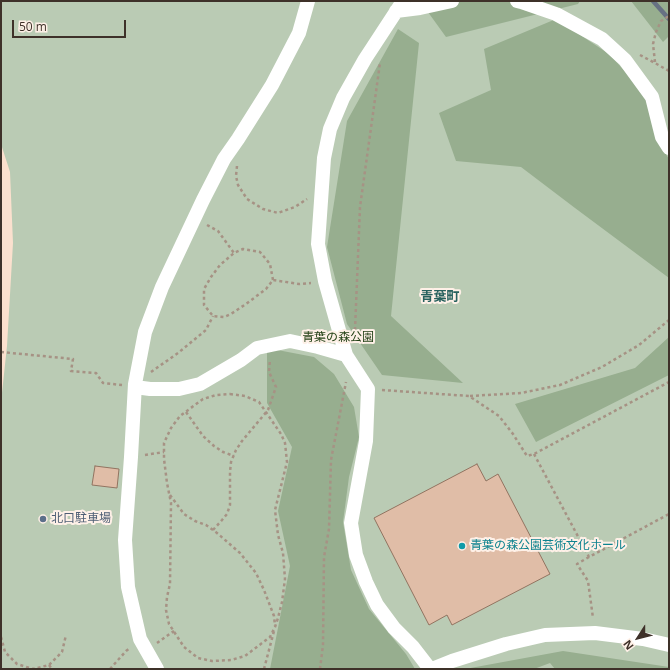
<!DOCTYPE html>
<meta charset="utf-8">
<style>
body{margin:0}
#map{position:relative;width:670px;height:670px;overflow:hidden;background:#fbe0ce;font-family:"Open Sans",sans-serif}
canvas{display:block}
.frame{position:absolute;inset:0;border:2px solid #3e3129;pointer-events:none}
.north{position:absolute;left:618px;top:618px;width:40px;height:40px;-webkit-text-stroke:3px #fef0e7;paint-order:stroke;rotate:234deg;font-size:11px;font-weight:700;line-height:16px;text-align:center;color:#3e3129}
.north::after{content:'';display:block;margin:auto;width:14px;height:18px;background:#3e3129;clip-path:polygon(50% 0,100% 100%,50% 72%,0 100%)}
.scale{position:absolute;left:12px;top:20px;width:114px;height:18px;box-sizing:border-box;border:2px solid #3e3129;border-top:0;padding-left:5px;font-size:12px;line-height:14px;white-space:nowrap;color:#3e3129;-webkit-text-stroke:3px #fef0e7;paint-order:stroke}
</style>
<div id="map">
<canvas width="670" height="670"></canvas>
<div class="frame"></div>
<div class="north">N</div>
<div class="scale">50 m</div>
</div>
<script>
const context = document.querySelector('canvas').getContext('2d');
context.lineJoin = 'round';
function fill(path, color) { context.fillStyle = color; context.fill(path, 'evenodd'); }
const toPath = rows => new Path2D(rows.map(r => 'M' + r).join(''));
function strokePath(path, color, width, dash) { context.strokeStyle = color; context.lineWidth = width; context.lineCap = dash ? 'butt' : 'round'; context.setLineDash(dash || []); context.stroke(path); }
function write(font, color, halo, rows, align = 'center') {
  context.font = font + ' "Open Sans","Noto Sans JP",sans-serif'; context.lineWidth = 4; context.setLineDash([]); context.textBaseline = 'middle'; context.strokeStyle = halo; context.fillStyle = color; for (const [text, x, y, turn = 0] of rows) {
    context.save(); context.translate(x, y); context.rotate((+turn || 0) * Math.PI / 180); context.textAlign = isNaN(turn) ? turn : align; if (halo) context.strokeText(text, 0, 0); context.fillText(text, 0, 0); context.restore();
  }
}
fill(toPath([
 [1,1,669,1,669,669,1,669,1,402,7,346,13,243,10,172,1,144]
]), '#bacbb4');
fill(toPath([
 [420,1,580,1,578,4,446,37],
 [631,1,669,1,669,36,663,42],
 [556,19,609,54,644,92,660,145,669,159,669,278,575,208,521,167,456,161,439,113,491,90,484,49],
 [398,29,419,43,391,316,463,383,382,375,347,324,327,247,347,121],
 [669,337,669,375,536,442,515,404,635,368],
 [267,348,314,357,334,374,354,407,359,437,349,477,343,522,351,570,369,609,406,654,415,669,270,669,290,566,278,511,292,447,267,403],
 [563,651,669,667,669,669,555,669,550,663,534,669,465,669]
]), '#97ae8f');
strokePath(toPath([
 [653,1,669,19]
]), '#677183', 4.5);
const building = toPath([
 [477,464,486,481,498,474,550,574,452,625,447,615,429,625,374,518,477,464],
 [95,466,119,469,117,488,92,485,95,466]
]);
fill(building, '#e0bda7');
strokePath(building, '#927461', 1);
strokePath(toPath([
 [640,55,655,63,669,71],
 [655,62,653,44,656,32,661,21,669,16],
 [237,166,236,176,238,185,247,199,263,209,278,213,295,207,307,199],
 [207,225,218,231,234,253],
 [273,280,270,264,260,252,243,249,234,253,220,265,211,277,204,289,204,305,213,316,224,317,231,314,246,304,266,289,273,280,299,284,311,283],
 [355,330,360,207,380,63],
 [1,352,73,359,71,371,96,373,103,383,122,385],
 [151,372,178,353,206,330,213,316],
 [382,390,469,396,499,416,513,434,527,456,534,454,669,382],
 [230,394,245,396,259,402,281,434,285,443,287,462,275,510,278,535,283,553,285,579,282,602,278,618,275,627,270,637,245,656,231,660,212,661,198,658,184,647,169,624,166,610,167,597,170,584,171,503,167,483,164,459,164,443,171,428,180,416,203,399,216,395,230,394],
 [470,396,521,393,560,385,602,367,639,345,669,320],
 [186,412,203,436,214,446,223,452,234,456],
 [534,454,589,557,669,514],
 [145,455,164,452],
 [170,495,184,514,195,521,206,525,217,533,240,553,256,573,264,590,274,616,275,626],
 [213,530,222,520,227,514,230,505,230,472,231,462,236,450,242,441,268,410,276,387,269,372,270,359],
 [589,557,577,564,588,581,593,618],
 [1,637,5,652,17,664,33,669,49,665,62,652,66,635],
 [157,643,174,631],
 [49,665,52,669],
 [110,669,126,651,130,648],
 [264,669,274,631],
 [320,669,323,645,324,557,329,529,331,460,346,382]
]), '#a69284', 2.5, [3, 3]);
strokePath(toPath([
 [403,1,365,59,343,98,330,129,324,158,318,244,325,281,346,355,368,389,366,441,351,523,356,555,366,582,377,605,394,628,413,647,430,669],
 [517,1,521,2,556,14,602,39,625,60,652,97,662,137,669,148],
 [396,11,420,8,452,1],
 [135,387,150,389,179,389,200,384,241,360,257,348,290,341,318,347,346,355],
 [157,669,140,639,128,587,125,540,131,457,135,384,145,332,162,287,203,200,224,159,238,139,272,85,299,33,308,1],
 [432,669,452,661,506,644,545,635,595,633,643,639,669,645]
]), '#fff', 14);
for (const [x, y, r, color] of [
 [43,519,4,"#5c6f8a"],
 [462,546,4,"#0f9aa8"]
]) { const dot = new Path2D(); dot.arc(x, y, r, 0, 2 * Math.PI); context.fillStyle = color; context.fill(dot); strokePath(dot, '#fef0e7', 1.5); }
write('12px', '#1f3e12', '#fef0e7', [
 ["青葉の森公園",338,338]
]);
write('12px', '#4e5e75', '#fef0e7', [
 ["北口駐車場",51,519]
], 'left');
write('12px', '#0d838f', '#fef0e7', [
 ["青葉の森公園芸術文化ホール",470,546]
], 'left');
write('bold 13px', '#27615e', '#fef0e7', [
 ["青葉町",440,297]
]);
</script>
